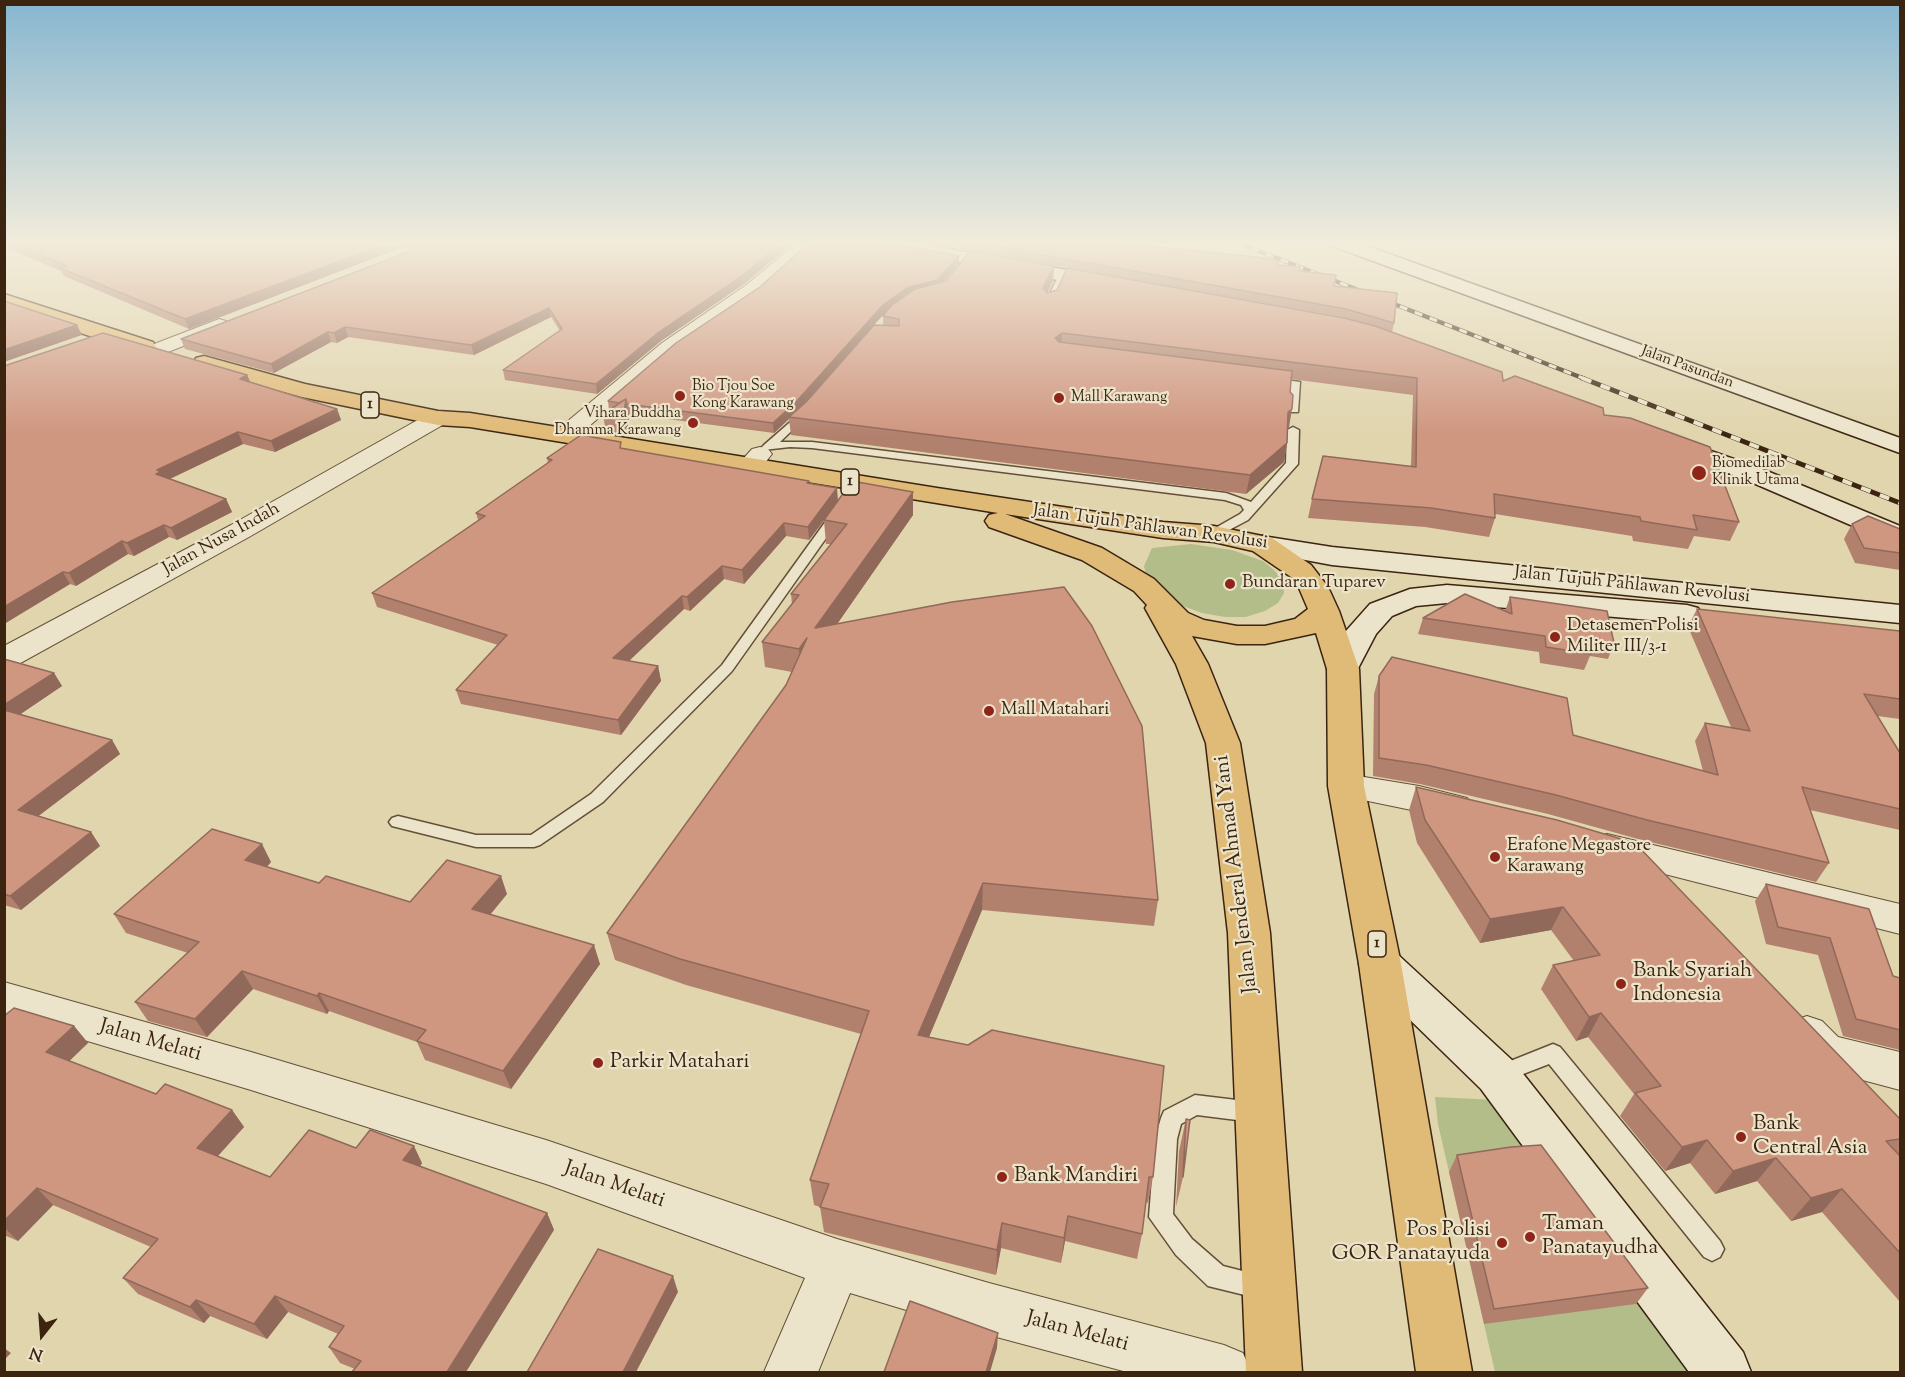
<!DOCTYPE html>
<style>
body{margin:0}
#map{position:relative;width:1905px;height:1377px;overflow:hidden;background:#e1d5ae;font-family:"Sorts Mill Goudy",serif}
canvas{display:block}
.frame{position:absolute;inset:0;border:6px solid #3b2410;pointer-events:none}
.north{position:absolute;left:12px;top:1305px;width:60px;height:60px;-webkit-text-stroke:4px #ece4ca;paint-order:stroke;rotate:197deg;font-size:16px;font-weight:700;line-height:24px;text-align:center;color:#3b2410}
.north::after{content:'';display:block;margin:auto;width:21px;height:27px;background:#3b2410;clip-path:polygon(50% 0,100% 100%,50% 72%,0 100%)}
</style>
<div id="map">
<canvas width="1905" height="1377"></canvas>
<div class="frame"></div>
<div class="north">N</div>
</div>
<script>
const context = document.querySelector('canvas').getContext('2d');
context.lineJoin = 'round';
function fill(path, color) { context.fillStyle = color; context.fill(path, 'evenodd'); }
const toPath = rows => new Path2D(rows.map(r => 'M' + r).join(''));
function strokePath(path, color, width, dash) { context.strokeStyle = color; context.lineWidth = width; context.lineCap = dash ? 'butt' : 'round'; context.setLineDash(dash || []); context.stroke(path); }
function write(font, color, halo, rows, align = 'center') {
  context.font = font + ' "Sorts Mill Goudy",serif'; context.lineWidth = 4.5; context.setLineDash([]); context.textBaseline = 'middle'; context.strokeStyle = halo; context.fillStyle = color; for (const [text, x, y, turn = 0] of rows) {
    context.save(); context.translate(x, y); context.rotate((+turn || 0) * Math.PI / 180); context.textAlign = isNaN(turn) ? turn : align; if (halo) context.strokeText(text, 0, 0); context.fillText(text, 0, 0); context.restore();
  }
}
fill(toPath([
 [1191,544,1232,550,1263,561,1274,570,1283,581,1284,593,1278,603,1265,611,1246,617,1225,617,1202,613,1183,606,1168,596,1146,574,1144,566,1152,548],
 [1435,1097,1497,1100,1540,1161,1699,1372,1495,1372,1438,1124]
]), '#b3bd8a');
const lane = toPath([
 [1063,272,1067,275,1054,305,1046,307,1044,305,1059,275,1063,272],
 [1271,378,1300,382,1298,412,1290,412,1289,410,1291,386,1267,383,1266,381,1271,378],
 [804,410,809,413,808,415,780,442,812,442,1226,493,1251,502,1286,463,1287,430,1293,427,1299,430,1298,464,1248,520,1214,538,1208,534,1210,531,1240,514,1244,510,1241,505,1225,500,812,448,790,447,763,450,761,448,764,445,804,410],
 [835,513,841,517,732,671,603,802,540,845,534,847,476,847,392,826,389,822,392,818,398,816,476,835,531,835,591,794,722,665,831,514,835,513],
 [1553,1044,1560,1047,1720,1241,1724,1249,1720,1257,1712,1261,1704,1257,1549,1064,1500,1083,1493,1080,1490,1074,1493,1068,1553,1044],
 [1195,1095,1253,1102,1261,1105,1264,1112,1261,1119,1253,1122,1197,1115,1181,1124,1177,1139,1173,1214,1192,1239,1223,1266,1270,1278,1273,1287,1270,1296,1261,1299,1208,1286,1176,1255,1149,1217,1155,1139,1161,1118,1164,1111,1195,1095]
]);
const street = toPath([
 [798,242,817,242,759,294,676,351,573,440,565,442,557,440,553,435,557,430,662,343,745,286,798,242],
 [219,319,226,321,229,325,226,329,163,354,156,356,149,354,146,350,149,346,219,319],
 [438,411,446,413,449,418,446,423,249,537,15,666,4,668,4,646,231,525,430,413,438,411],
 [760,447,768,449,772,454,768,459,760,470,751,472,742,470,739,465,742,460,752,449,760,447],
 [1346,774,1419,786,1467,798,1473,807,1467,816,1455,819,1334,794,1329,786,1334,778,1346,774],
 [1607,834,1900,904,1900,934,1594,856,1589,847,1594,838,1607,834],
 [4,982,251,1052,546,1140,837,1239,989,1283,1224,1345,1243,1353,1251,1372,1127,1372,989,1335,850,1293,818,1372,764,1372,805,1278,546,1184,251,1090,4,1016,4,982],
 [1807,1016,1822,1021,1838,1037,1900,1052,1900,1090,1810,1066,1792,1047,1786,1034,1792,1021,1807,1016]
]);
const secondary = toPath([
 [869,242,910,242,1107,277,1114,279,1117,283,1114,287,1107,289,878,247,869,242],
 [1329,242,1356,242,1900,438,1900,453,1332,246,1329,242],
 [1674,438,1762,469,1900,526,1900,544,1890,542,1744,479,1665,450,1662,445,1665,440,1674,438],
 [1262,536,1332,547,1900,605,1900,623,1332,565,1252,550,1248,544,1252,538,1262,536],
 [1447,585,1687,605,1698,608,1702,614,1698,620,1687,623,1447,603,1416,606,1392,616,1376,634,1354,676,1343,679,1332,676,1327,669,1346,631,1370,604,1410,589,1447,585],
 [1380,947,1395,952,1513,1061,1743,1352,1751,1372,1689,1372,1481,1089,1365,976,1359,964,1365,952,1380,947]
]);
const primary = toPath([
 [4,294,153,342,156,347,153,352,145,353,137,352,4,307,4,294],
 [204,356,305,384,438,411,470,413,937,488,1163,522,1214,526,1272,538,1311,565,1328,587,1339,611,1359,669,1364,786,1401,964,1472,1372,1416,1372,1359,964,1328,786,1327,669,1316,633,1265,644,1237,644,1192,636,1208,664,1240,743,1270,933,1302,1372,1246,1372,1228,933,1206,743,1176,664,1145,608,1147,605,1134,591,1082,560,989,527,985,521,989,515,998,513,470,427,438,425,302,397,196,368,193,363,196,358,204,356],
 [1005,514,1163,538,1214,542,1253,551,1291,577,1299,588,1308,609,1295,619,1265,626,1237,626,1204,620,1188,613,1154,579,1102,548,1005,514]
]);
strokePath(lane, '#645038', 3);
strokePath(street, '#645038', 2);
strokePath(secondary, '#3b2410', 3);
strokePath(primary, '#3b2410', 3);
fill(lane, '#ece4ca');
fill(street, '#ece4ca');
fill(secondary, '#ece4ca');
fill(primary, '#e0ba77');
const railFar1 = toPath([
 [1236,242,1585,379]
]);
const rail = toPath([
 [1582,378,1900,503]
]);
strokePath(railFar1, '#3b2410', 4.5);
strokePath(rail, '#3b2410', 5);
strokePath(railFar1, '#ece4ca', 3, [8]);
strokePath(rail, '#ece4ca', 4, [10]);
fill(toPath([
 [4,242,794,242,744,284,661,341,597,394,505,380,503,370,560,331,551,317,474,355,348,337,337,343,331,342,274,373,185,349,181,339,408,252,411,248,403,247,189,329,64,276,61,271,4,247],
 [925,242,1086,242,1278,265,1299,271,1334,286,1394,323,1392,332,1503,381,1604,415,1739,522,1730,541,1694,536,1688,549,1633,541,1632,536,1495,514,1495,518,1489,537,1425,527,1308,518,1312,499,1411,467,1413,395,1291,379,1287,443,1284,462,1246,494,791,435,789,419,774,433,629,414,629,417,626,436,606,433,603,414,609,410,608,401,760,287,959,256,959,264,944,281,1054,266,1053,281,1047,293,1342,317],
 [885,313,883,316,883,325,874,325],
 [4,366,247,375,250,382,337,409,341,420,275,452,243,444,170,479,226,499,232,512,177,540,169,537,134,556,128,554,76,586,70,584,4,624],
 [622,448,809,484,838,501,913,492,913,515,837,624,1158,900,1154,926,982,910,929,1037,1153,1177,1148,1203,1146,1202,1142,1234,1137,1259,1065,1241,1061,1263,1001,1248,996,1275,824,1232,820,1207,814,1205,810,1180,861,1034,686,985,615,960,607,933,786,685,792,672,765,667,762,642,792,604,791,594,831,544,826,544,824,521,809,540,786,536,744,584,724,579,690,611,684,609,629,661,658,666,661,681,621,735,461,704,456,690,498,645,377,607,372,593,478,520,476,513,548,463,547,458],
 [1852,524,1900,529,1900,570,1855,563,1844,539],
 [1510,597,1614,643,1608,659,1590,656,1584,670,1540,663,1539,652,1418,634,1423,618,1505,611],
 [1697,609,1900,631,1900,719,1877,716,1900,753,1900,830,1810,810,1829,863,1816,882,1638,839,1548,814,1420,784,1373,776,1374,694,1379,676,1573,735,1703,771,1695,741,1705,723,1731,727,1688,627],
 [4,659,54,673,62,686,20,714,112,740,120,754,38,816,91,832,100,846,21,910,4,905],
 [1416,787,1900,1119,1900,1302,1822,1212,1791,1221,1757,1181,1715,1194,1690,1163,1665,1171,1620,1116,1634,1094,1588,1037,1576,1041,1541,989,1553,965,1574,961,1551,930,1480,943,1417,843,1409,810],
 [271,862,267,867,319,883,410,902,507,894,490,915,600,964,511,1089,425,1060,417,1042,329,1011,327,1014,253,989,207,1037,148,1021,135,1002,188,953,126,933,114,914],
 [1766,884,1893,976,1900,978,1900,1050,1843,1036,1818,955,1766,944,1755,901],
 [4,1016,74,1026,88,1043,69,1061,156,1094,232,1110,244,1127,217,1156,270,1177,356,1148,422,1163,420,1167,547,1213,554,1230,355,1369,340,1363,329,1347,338,1334,288,1312,267,1339,210,1316,204,1323,138,1294,123,1278,151,1247,53,1205,18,1241,4,1235],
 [1186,1119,1183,1177,1176,1207,1179,1151],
 [1457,1155,1648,1288,1636,1304,1484,1324,1449,1172]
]), '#b2816e');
fill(toPath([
 [391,242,402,242,403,247,189,329,185,319],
 [783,242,794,242,744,284,661,341,597,394,596,384,659,332],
 [959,256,959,264,937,289,907,297,883,315,796,412,789,417,789,419,774,433,773,423,883,305,907,288],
 [1054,266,1053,281,1042,304,1043,288],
 [549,308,551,317,474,355,471,345],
 [77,325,82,335,4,362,4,350],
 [345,327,348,337,337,343,334,333],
 [328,332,331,342,274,373,271,364],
 [1062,333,1061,350,1055,338],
 [247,375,252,386,240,379],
 [626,399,629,417,626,436,623,417],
 [337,409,341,420,275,452,271,441],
 [1292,409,1289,427,1285,430,1288,412],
 [238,432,243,444,165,481,156,474,157,470],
 [1287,443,1284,462,1246,494,1250,475],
 [837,488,838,501,809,540,808,527],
 [913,492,913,515,817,653,815,628],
 [226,499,232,512,177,540,171,528],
 [784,523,786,536,744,584,742,570],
 [164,525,169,537,134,556,127,543],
 [122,541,128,554,76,586,69,573],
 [722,566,724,579,690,611,687,597],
 [63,572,70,584,4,624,4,607],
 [682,596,684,609,616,673,613,658],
 [807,638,801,675,799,649],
 [658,666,661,681,621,735,618,720],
 [54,673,62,686,9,722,4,716,4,705],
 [112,740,120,754,28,824,18,810],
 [91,832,100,846,21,910,10,896],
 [262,844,271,862,255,878,245,860],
 [501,876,507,894,479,928,472,909],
 [983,883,982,910,919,1061,918,1035],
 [1563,907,1551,930,1480,943,1490,919],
 [594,945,600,964,511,1089,503,1071],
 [242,971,253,989,207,1037,195,1019],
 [319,993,329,1011,327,1014,317,996],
 [1601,1013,1588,1037,1576,1041,1589,1017],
 [74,1026,88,1043,60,1070,46,1052],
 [232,1110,244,1127,210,1165,197,1148],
 [1707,1140,1690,1163,1665,1171,1682,1147],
 [414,1146,422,1163,412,1177,403,1160],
 [1776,1158,1757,1181,1715,1194,1733,1171],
 [37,1188,53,1205,18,1241,4,1227,4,1221],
 [1842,1189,1822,1212,1791,1221,1811,1198],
 [547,1213,554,1230,466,1372,447,1372],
 [1068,1216,1065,1241,1061,1263,1064,1238],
 [1002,1223,1001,1248,996,1275,997,1250],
 [673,1276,678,1292,636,1372,623,1372],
 [275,1296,288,1312,267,1339,254,1324],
 [196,1300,210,1316,204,1323,190,1307],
 [998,1333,997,1348,990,1372,986,1372],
 [4,1348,11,1353,4,1360]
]), '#91695a');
const building = toPath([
 [9,242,391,242,185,319,60,268,67,266,9,242],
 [411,242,783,242,743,275,659,332,596,384,503,370,562,329,549,308,471,345,345,327,334,333,328,332,271,364,181,339,408,252,413,246,411,242],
 [810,242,885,242,959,256,937,280,907,288,883,305,796,402,773,423,627,404,626,399,619,403,608,401,676,343,760,287,810,242],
 [971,242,1086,242,1095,243,1096,242,1115,242,1256,257,1279,261,1277,265,1300,267,1299,271,1336,275,1334,286,1397,293,1394,323,1346,309,971,242],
 [970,251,1054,266,1043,288,1047,293,1057,290,1067,268,1344,318,1375,326,1502,372,1503,381,1515,376,1603,408,1604,415,1630,418,1710,447,1739,522,1693,515,1697,530,1641,521,1640,517,1494,494,1495,518,1431,508,1312,499,1323,456,1416,467,1417,378,1062,333,1055,338,1059,342,1292,371,1290,392,1293,395,1292,409,1288,412,1287,443,1250,475,789,417,806,402,874,325,899,326,899,319,883,316,892,305,915,289,946,281,970,251],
 [4,301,77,325,4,350,4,301],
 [103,333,247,375,240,379,337,409,271,441,238,432,157,470,161,472,156,474,226,499,171,528,164,525,127,543,122,541,69,573,63,572,4,607,4,366,103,333],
 [626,399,623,417,603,414,626,399],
 [581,435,621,442,620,448,809,481,807,483,837,488,808,527,784,523,742,570,722,566,687,597,682,596,613,658,658,666,618,720,456,690,507,635,372,593,485,516,476,513,552,460,547,458,581,435],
 [852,481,913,492,815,628,952,602,1064,587,1092,626,1142,726,1158,900,983,883,918,1035,968,1045,992,1030,1164,1066,1153,1177,1149,1177,1142,1234,1068,1216,1064,1238,1002,1223,997,1250,820,1207,829,1184,810,1180,869,1011,680,959,607,933,786,685,807,638,799,649,762,642,799,595,791,594,847,524,824,520,852,481],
 [1868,516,1900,529,1900,553,1864,548,1852,524,1868,516],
 [1465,594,1512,614,1510,597,1607,611,1614,643,1588,639,1591,654,1546,647,1545,636,1423,618,1465,594],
 [1697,609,1900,631,1900,699,1864,694,1900,753,1900,809,1802,787,1829,863,1647,820,1556,795,1426,765,1379,758,1379,676,1392,657,1567,698,1573,735,1718,775,1705,723,1750,731,1697,609],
 [4,659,54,673,4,705,4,659],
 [4,710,112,740,18,810,91,832,10,896,4,894,4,710],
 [1416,787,1557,820,1635,843,1900,1119,1900,1139,1886,1141,1900,1156,1900,1253,1842,1189,1811,1198,1776,1158,1733,1171,1707,1140,1682,1147,1635,1093,1661,1086,1601,1013,1589,1017,1553,965,1600,955,1563,907,1490,919,1425,820,1416,787],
 [212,829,262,844,245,860,319,883,326,876,410,902,447,860,501,876,472,909,594,945,503,1071,417,1041,426,1030,319,993,317,996,242,971,195,1019,135,1002,199,942,114,914,212,829],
 [1766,884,1869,909,1893,976,1900,978,1900,1030,1856,1019,1830,938,1778,927,1766,884],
 [14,1008,74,1026,46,1052,156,1094,165,1084,232,1110,197,1148,270,1177,309,1130,356,1148,370,1130,414,1146,403,1160,547,1213,447,1372,352,1372,361,1361,329,1347,344,1326,275,1296,254,1324,196,1300,190,1307,123,1278,158,1239,37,1188,4,1221,4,1016,14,1008],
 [1186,1119,1190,1120,1183,1177,1186,1119],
 [1541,1145,1648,1288,1494,1309,1457,1155,1511,1147,1541,1145],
 [598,1249,673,1276,623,1372,527,1372,598,1249],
 [910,1301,998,1333,986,1372,884,1372,910,1301]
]);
fill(building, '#cf9680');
strokePath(building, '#91695a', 1.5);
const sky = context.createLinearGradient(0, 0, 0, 435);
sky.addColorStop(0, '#86b6d0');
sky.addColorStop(0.56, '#f2ecdb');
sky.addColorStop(1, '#f2ecdb00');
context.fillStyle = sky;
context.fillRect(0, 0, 1905, 435);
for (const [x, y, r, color] of [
 [680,396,6,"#8f2418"],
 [1059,398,6,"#8f2418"],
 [693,423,6,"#8f2418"],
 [1699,473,8,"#8f2418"],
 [1230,584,6,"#8f2418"],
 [1555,637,6,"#8f2418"],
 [989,711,6,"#8f2418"],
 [1495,857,6,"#8f2418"],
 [1621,984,6,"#8f2418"],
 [598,1063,6,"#8f2418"],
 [1741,1137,6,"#8f2418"],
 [1002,1177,6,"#8f2418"],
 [1530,1237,6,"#8f2418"],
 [1502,1243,6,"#8f2418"]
]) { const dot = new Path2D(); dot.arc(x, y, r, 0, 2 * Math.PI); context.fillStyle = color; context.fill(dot); strokePath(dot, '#ece4ca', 2); }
write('15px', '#3b2410', '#ece4ca', [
 ["Jalan Pasundan",1687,368,20]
]);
write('15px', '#3b2410', '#ece4ca', [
 ["Bio Tjou Soe",692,387],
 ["Kong Karawang",692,404],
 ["Mall Karawang",1071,398],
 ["Vihara Buddha",681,414,"right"],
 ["Dhamma Karawang",681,431,"right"],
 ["Biomedilab",1712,464],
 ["Klinik Utama",1712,481]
], 'left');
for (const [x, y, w] of [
 [370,405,18],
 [850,482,18],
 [1377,944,18]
]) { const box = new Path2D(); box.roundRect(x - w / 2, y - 13, w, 26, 4.5); context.fillStyle = '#ece4ca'; context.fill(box); strokePath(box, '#3b2410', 1.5); }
write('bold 16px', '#3b2410', null, [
 ["1",370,405],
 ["1",850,482],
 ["1",1377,944]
]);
write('18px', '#3b2410', '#ece4ca', [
 ["Jalan Tujuh Pahlawan Revolusi",1150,528,8],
 ["Jalan Nusa Indah",222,540,-29],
 ["Jalan Tujuh Pahlawan Revolusi",1632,586,6]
]);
write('18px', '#3b2410', '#ece4ca', [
 ["Bundaran Tuparev",1242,584],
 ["Detasemen Polisi",1567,627],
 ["Militer III/3-1",1567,648],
 ["Mall Matahari",1001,711],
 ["Erafone Megastore",1507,847],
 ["Karawang",1507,868]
], 'left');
write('21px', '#3b2410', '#ece4ca', [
 ["Jalan Jenderal Ahmad Yani",1238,874,-97],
 ["Jalan Melati",150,1042,16],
 ["Jalan Melati",614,1186,19],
 ["Jalan Melati",1077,1333,15]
]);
write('21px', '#3b2410', '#ece4ca', [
 ["Bank Syariah",1633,972],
 ["Indonesia",1633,996],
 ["Parkir Matahari",610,1063],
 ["Bank",1753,1125],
 ["Central Asia",1753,1149],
 ["Bank Mandiri",1014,1177],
 ["Taman",1542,1225],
 ["Panatayudha",1542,1249],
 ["Pos Polisi",1490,1231,"right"],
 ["GOR Panatayuda",1490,1255,"right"]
], 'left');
</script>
